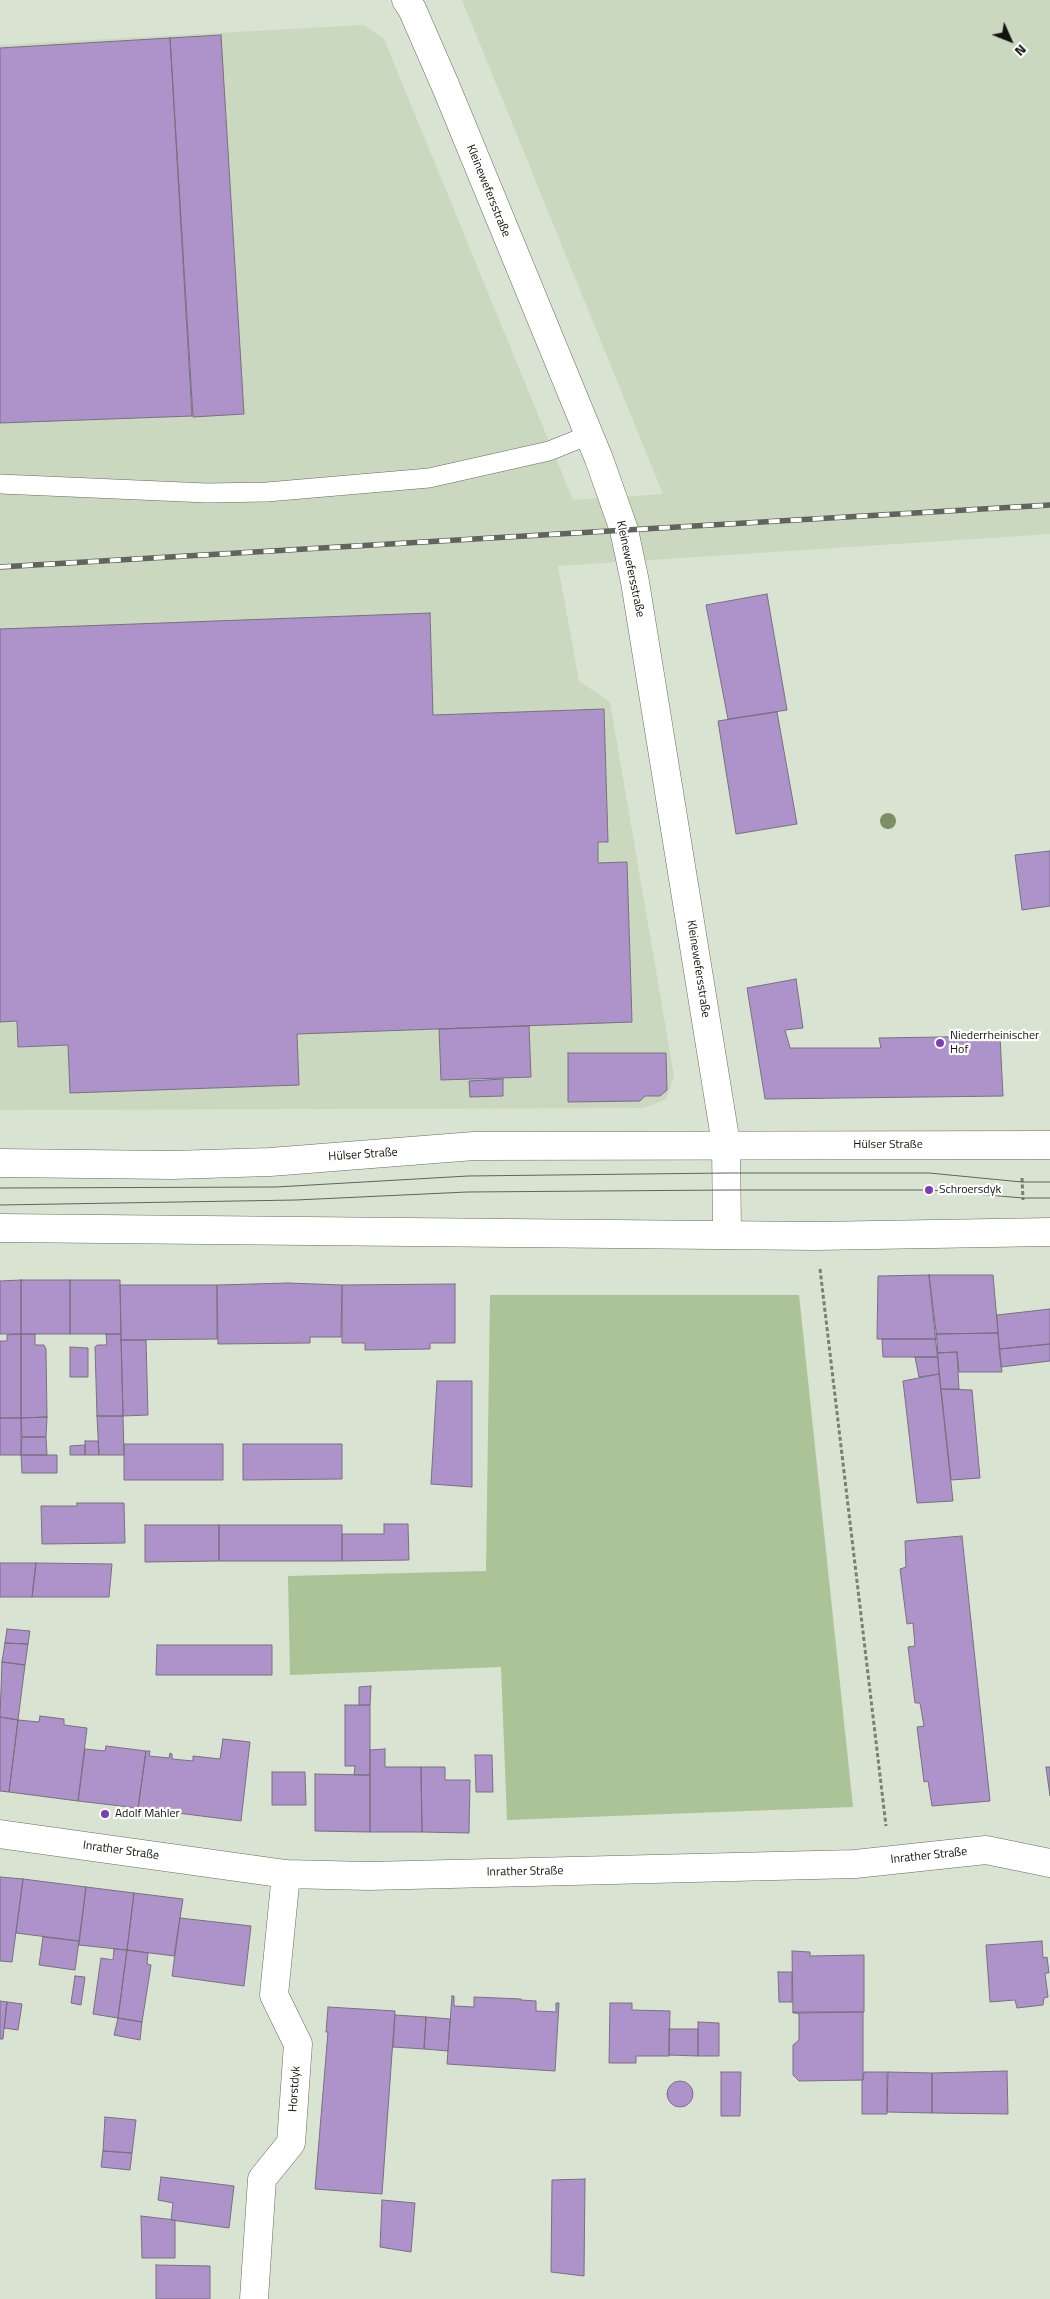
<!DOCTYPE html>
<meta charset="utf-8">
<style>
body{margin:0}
#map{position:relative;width:1050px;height:2299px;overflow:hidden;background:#d9e3d1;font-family:"Titillium Web",sans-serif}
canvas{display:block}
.north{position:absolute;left:985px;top:15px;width:50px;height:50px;-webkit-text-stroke:4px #fff;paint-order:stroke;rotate:134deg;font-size:14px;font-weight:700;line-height:20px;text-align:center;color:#12150f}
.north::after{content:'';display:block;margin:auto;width:18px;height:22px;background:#12150f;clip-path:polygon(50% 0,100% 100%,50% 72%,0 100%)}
</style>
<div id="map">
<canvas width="1050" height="2299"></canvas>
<div class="north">N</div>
</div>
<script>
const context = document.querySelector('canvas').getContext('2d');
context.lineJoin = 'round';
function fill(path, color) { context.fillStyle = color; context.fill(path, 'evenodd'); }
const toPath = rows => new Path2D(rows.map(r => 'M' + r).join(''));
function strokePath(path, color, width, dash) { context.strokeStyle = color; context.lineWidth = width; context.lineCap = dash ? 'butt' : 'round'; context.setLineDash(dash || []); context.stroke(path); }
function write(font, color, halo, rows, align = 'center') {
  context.font = font + ' "Titillium Web",sans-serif'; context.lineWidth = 4.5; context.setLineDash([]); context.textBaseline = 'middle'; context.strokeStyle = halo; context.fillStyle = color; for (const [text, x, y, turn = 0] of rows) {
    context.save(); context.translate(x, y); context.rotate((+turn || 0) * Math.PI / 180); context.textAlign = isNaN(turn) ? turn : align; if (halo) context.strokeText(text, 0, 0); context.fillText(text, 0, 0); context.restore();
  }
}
fill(toPath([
 [462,0,1050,0,1050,534,558,566,579,681,610,702,674,1076,666,1099,644,1108,0,1110,0,45,364,25,384,39,573,500,663,494]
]), '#cad8bf');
fill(toPath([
 [490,1295,799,1295,853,1807,507,1820,501,1667,290,1675,288,1576,486,1571]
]), '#abc396');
const building = toPath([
 [221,35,244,414,193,417,170,38,221,35],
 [170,38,192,416,0,423,0,48,170,38],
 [767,594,787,710,728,719,706,605,767,594],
 [430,613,433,715,604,709,608,842,598,842,598,863,627,862,632,1022,297,1034,299,1085,70,1093,68,1045,18,1047,17,1021,0,1022,0,629,430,613],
 [777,712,797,824,736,834,718,721,777,712],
 [1050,851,1050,906,1022,910,1015,855,1050,851],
 [796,979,803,1028,785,1030,790,1048,881,1048,879,1038,1000,1036,1003,1096,765,1099,747,988,796,979],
 [529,1026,531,1077,441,1080,439,1029,529,1026],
 [568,1053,666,1053,667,1090,660,1096,645,1096,640,1101,568,1102,568,1053],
 [503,1079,503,1096,470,1097,469,1081,503,1079],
 [929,1275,993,1275,998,1333,935,1334,929,1275],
 [929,1275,937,1339,877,1339,878,1276,929,1275],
 [21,1280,70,1280,70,1334,21,1334,21,1280],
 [21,1280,21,1334,0,1334,0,1281,21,1280],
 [70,1280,120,1280,121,1334,70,1334,70,1280],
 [288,1283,342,1285,341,1337,310,1337,310,1343,218,1344,217,1285,288,1283],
 [455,1284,455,1343,430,1343,430,1349,365,1350,365,1343,342,1343,342,1285,455,1284],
 [120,1285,217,1285,217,1339,121,1340,120,1285],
 [1050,1309,1050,1344,999,1349,997,1315,1050,1309],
 [998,1333,1002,1372,959,1372,957,1352,937,1353,935,1334,998,1333],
 [21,1334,35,1334,35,1345,44,1345,46,1349,47,1417,21,1418,21,1334],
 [21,1334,21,1418,0,1418,0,1341,7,1341,7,1335,21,1334],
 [106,1334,121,1334,123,1416,97,1416,95,1347,97,1345,107,1345,106,1334],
 [882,1339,937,1339,938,1357,883,1357,882,1339],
 [121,1340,146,1340,148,1415,123,1416,121,1340],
 [1050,1344,1050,1361,1001,1367,999,1349,1050,1344],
 [70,1347,88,1348,88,1377,70,1377,70,1347],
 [957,1352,959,1389,941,1389,937,1353,957,1352],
 [915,1357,938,1357,939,1374,919,1377,915,1357],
 [939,1374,953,1501,917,1503,903,1381,939,1374],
 [437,1381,472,1381,472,1487,431,1484,437,1381],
 [941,1389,972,1390,980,1478,951,1480,941,1389],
 [97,1416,123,1416,124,1455,99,1455,97,1416],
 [47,1417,46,1437,22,1437,21,1418,47,1417],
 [0,1418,21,1418,21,1455,0,1455,0,1418],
 [22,1437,46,1437,47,1455,21,1455,22,1437],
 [85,1441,98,1441,99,1455,85,1455,85,1441],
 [124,1444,223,1444,223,1480,124,1480,124,1444],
 [243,1444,342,1444,342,1479,243,1480,243,1444],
 [85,1445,85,1455,70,1455,70,1446,85,1445],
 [21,1455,57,1455,57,1473,22,1473,21,1455],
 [77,1503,124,1503,125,1543,42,1544,41,1506,77,1506,77,1503],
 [384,1524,408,1524,409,1560,342,1561,342,1534,384,1534,384,1524],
 [145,1525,219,1525,219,1561,145,1562,145,1525],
 [219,1525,342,1525,342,1561,219,1561,219,1525],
 [962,1536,990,1801,932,1806,928,1781,924,1782,917,1727,924,1726,920,1703,915,1703,908,1647,915,1646,913,1623,907,1624,900,1569,906,1567,905,1541,962,1536],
 [0,1563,36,1563,32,1597,0,1597,0,1563],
 [36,1563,112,1564,109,1597,32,1597,36,1563],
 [7,1629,30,1631,28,1644,5,1643,7,1629],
 [5,1643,28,1644,25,1665,2,1662,5,1643],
 [157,1645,272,1645,272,1675,156,1675,157,1645],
 [2,1662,25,1665,18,1720,0,1717,2,1662],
 [371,1686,370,1705,359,1705,359,1687,371,1686],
 [345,1705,370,1705,370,1775,354,1775,355,1766,345,1766,345,1705],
 [40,1716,64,1719,64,1725,87,1728,78,1801,9,1792,18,1720,39,1722,40,1716],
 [0,1717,18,1720,9,1792,0,1791,0,1717],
 [223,1739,250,1742,241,1821,138,1808,146,1751,150,1751,149,1756,169,1758,170,1753,172,1754,172,1759,193,1761,193,1756,220,1759,223,1739],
 [106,1746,146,1751,138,1808,78,1801,85,1749,105,1751,106,1746],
 [385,1749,385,1767,421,1767,422,1832,370,1832,370,1750,385,1749],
 [475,1755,492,1755,493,1792,476,1792,475,1755],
 [421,1767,445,1767,445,1780,470,1780,469,1833,422,1832,421,1767],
 [1046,1767,1050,1767,1050,1796,1046,1767],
 [272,1772,305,1772,306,1805,272,1805,272,1772],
 [315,1774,370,1775,370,1832,315,1831,315,1774],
 [0,1877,23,1879,12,1962,0,1961,0,1877],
 [23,1879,86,1887,79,1941,16,1933,23,1879],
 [86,1887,134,1893,127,1950,79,1945,86,1887],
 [134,1893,183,1899,174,1956,127,1950,134,1893],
 [180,1918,251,1926,244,1986,172,1976,180,1918],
 [43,1937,79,1941,75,1970,39,1965,43,1937],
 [1042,1941,1043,1958,1047,1957,1049,1973,1045,1973,1048,1997,1044,1998,1043,2005,1017,2008,1015,2000,990,2002,986,1945,1042,1941],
 [114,1949,127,1950,118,2018,93,2014,101,1958,113,1960,114,1949],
 [127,1950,148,1953,147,1964,151,1965,142,2022,118,2018,127,1950],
 [792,1951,810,1952,810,1956,864,1955,864,2012,793,2013,792,1951],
 [778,1972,792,1972,792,2002,779,2002,778,1972],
 [75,1976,85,1977,81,2005,71,2003,75,1976],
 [452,1996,454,1996,454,2006,474,2007,474,1997,521,1999,521,2000,536,2001,536,2011,556,2012,556,2003,559,2003,555,2071,447,2064,452,1996],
 [0,2001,7,2002,3,2039,0,2039,0,2001],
 [7,2002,22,2004,18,2030,4,2028,7,2002],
 [610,2003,632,2003,632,2010,670,2011,669,2056,636,2056,636,2063,609,2063,610,2003],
 [328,2007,395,2011,382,2194,315,2189,328,2032,326,2032,328,2007],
 [793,2012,863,2012,863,2080,799,2081,793,2075,793,2045,799,2040,799,2014,793,2012],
 [395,2015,426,2017,424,2049,393,2047,395,2015],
 [426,2017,450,2019,448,2051,424,2049,426,2017],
 [118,2018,142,2022,140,2040,114,2035,118,2018],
 [698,2022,719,2023,719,2056,698,2056,698,2022],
 [669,2029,698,2029,698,2056,669,2055,669,2029],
 [1007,2071,1008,2114,932,2113,932,2073,1007,2071],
 [721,2072,741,2072,740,2116,721,2116,721,2072],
 [864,2072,887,2072,887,2114,862,2114,862,2080,863,2080,864,2072],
 [888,2072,932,2073,932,2113,887,2112,888,2072],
 '667 2094a13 13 0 1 1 26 0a13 13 0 1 1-26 0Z',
 [105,2117,136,2120,132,2153,103,2151,105,2117],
 [103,2151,132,2153,130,2170,101,2167,103,2151],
 [161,2177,234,2186,229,2228,171,2220,173,2203,158,2200,161,2177],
 [585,2179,584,2276,551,2272,552,2180,585,2179],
 [382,2200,415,2203,411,2252,380,2247,382,2200],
 [141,2216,175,2220,175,2258,142,2258,141,2216],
 [156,2265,210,2266,210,2299,156,2299,156,2265]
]);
fill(building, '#ad93c9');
strokePath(building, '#787080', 1);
const service = toPath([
 [0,484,207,493,267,492,429,478,549,451,589,435]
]);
const minor = toPath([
 [406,0,412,9,446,87,599,459,624,530,635,582,726,1144,727,1234],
 [0,1834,286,1874,369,1876,855,1864,986,1850,1050,1863],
 [254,2299,262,2179,291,2143,298,2044,274,1995,286,1874]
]);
const tertiary = toPath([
 [0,1163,172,1165,270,1162,474,1146,1050,1145],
 [0,1228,816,1236,1050,1232]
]);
strokePath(service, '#646c5d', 20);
strokePath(minor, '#646c5d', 29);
strokePath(tertiary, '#646c5d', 29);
strokePath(toPath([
 [1022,1178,1023,1200],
 [820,1269,886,1826]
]), '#797f73', 3, [4, 2.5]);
strokePath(service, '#fff', 19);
strokePath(minor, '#fff', 28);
strokePath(tertiary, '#fff', 28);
strokePath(toPath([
 [0,1188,276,1187,468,1176,727,1173,929,1173,1022,1182,1050,1182],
 [0,1205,296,1200,467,1192,728,1190,929,1190,1023,1198,1050,1198]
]), '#5f655a', 1);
const rail = toPath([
 [0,567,1050,505]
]);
strokePath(rail, '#5f655a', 5.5);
strokePath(rail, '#fff', 4, [11]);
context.fillStyle = '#7c8e66';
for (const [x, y] of [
 [888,821]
]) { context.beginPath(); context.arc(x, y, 8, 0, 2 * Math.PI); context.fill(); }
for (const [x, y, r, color] of [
 [940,1043,5,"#7e3eb3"],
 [929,1190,5,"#7e3eb3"],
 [105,1814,5,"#7e3eb3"]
]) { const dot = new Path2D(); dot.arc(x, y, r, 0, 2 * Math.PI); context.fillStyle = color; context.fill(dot); strokePath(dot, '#fff', 2); }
write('12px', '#12150f', '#fff', [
 ["Kleinewefersstraße",488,191,68],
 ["Kleinewefersstraße",630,569,78],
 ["Kleinewefersstraße",698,969,81],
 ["Hülser Straße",888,1145],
 ["Hülser Straße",363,1155,-4],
 ["Inrather Straße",121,1851,8],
 ["Inrather Straße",929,1856,-6],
 ["Inrather Straße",525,1872,-1],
 ["Horstdyk",295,2089,-86]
]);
write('12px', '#12150f', '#fff', [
 ["Niederrheinischer",950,1036],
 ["Hof",950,1050],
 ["Schroersdyk",939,1190],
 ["Adolf Mahler",115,1814]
], 'left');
</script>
